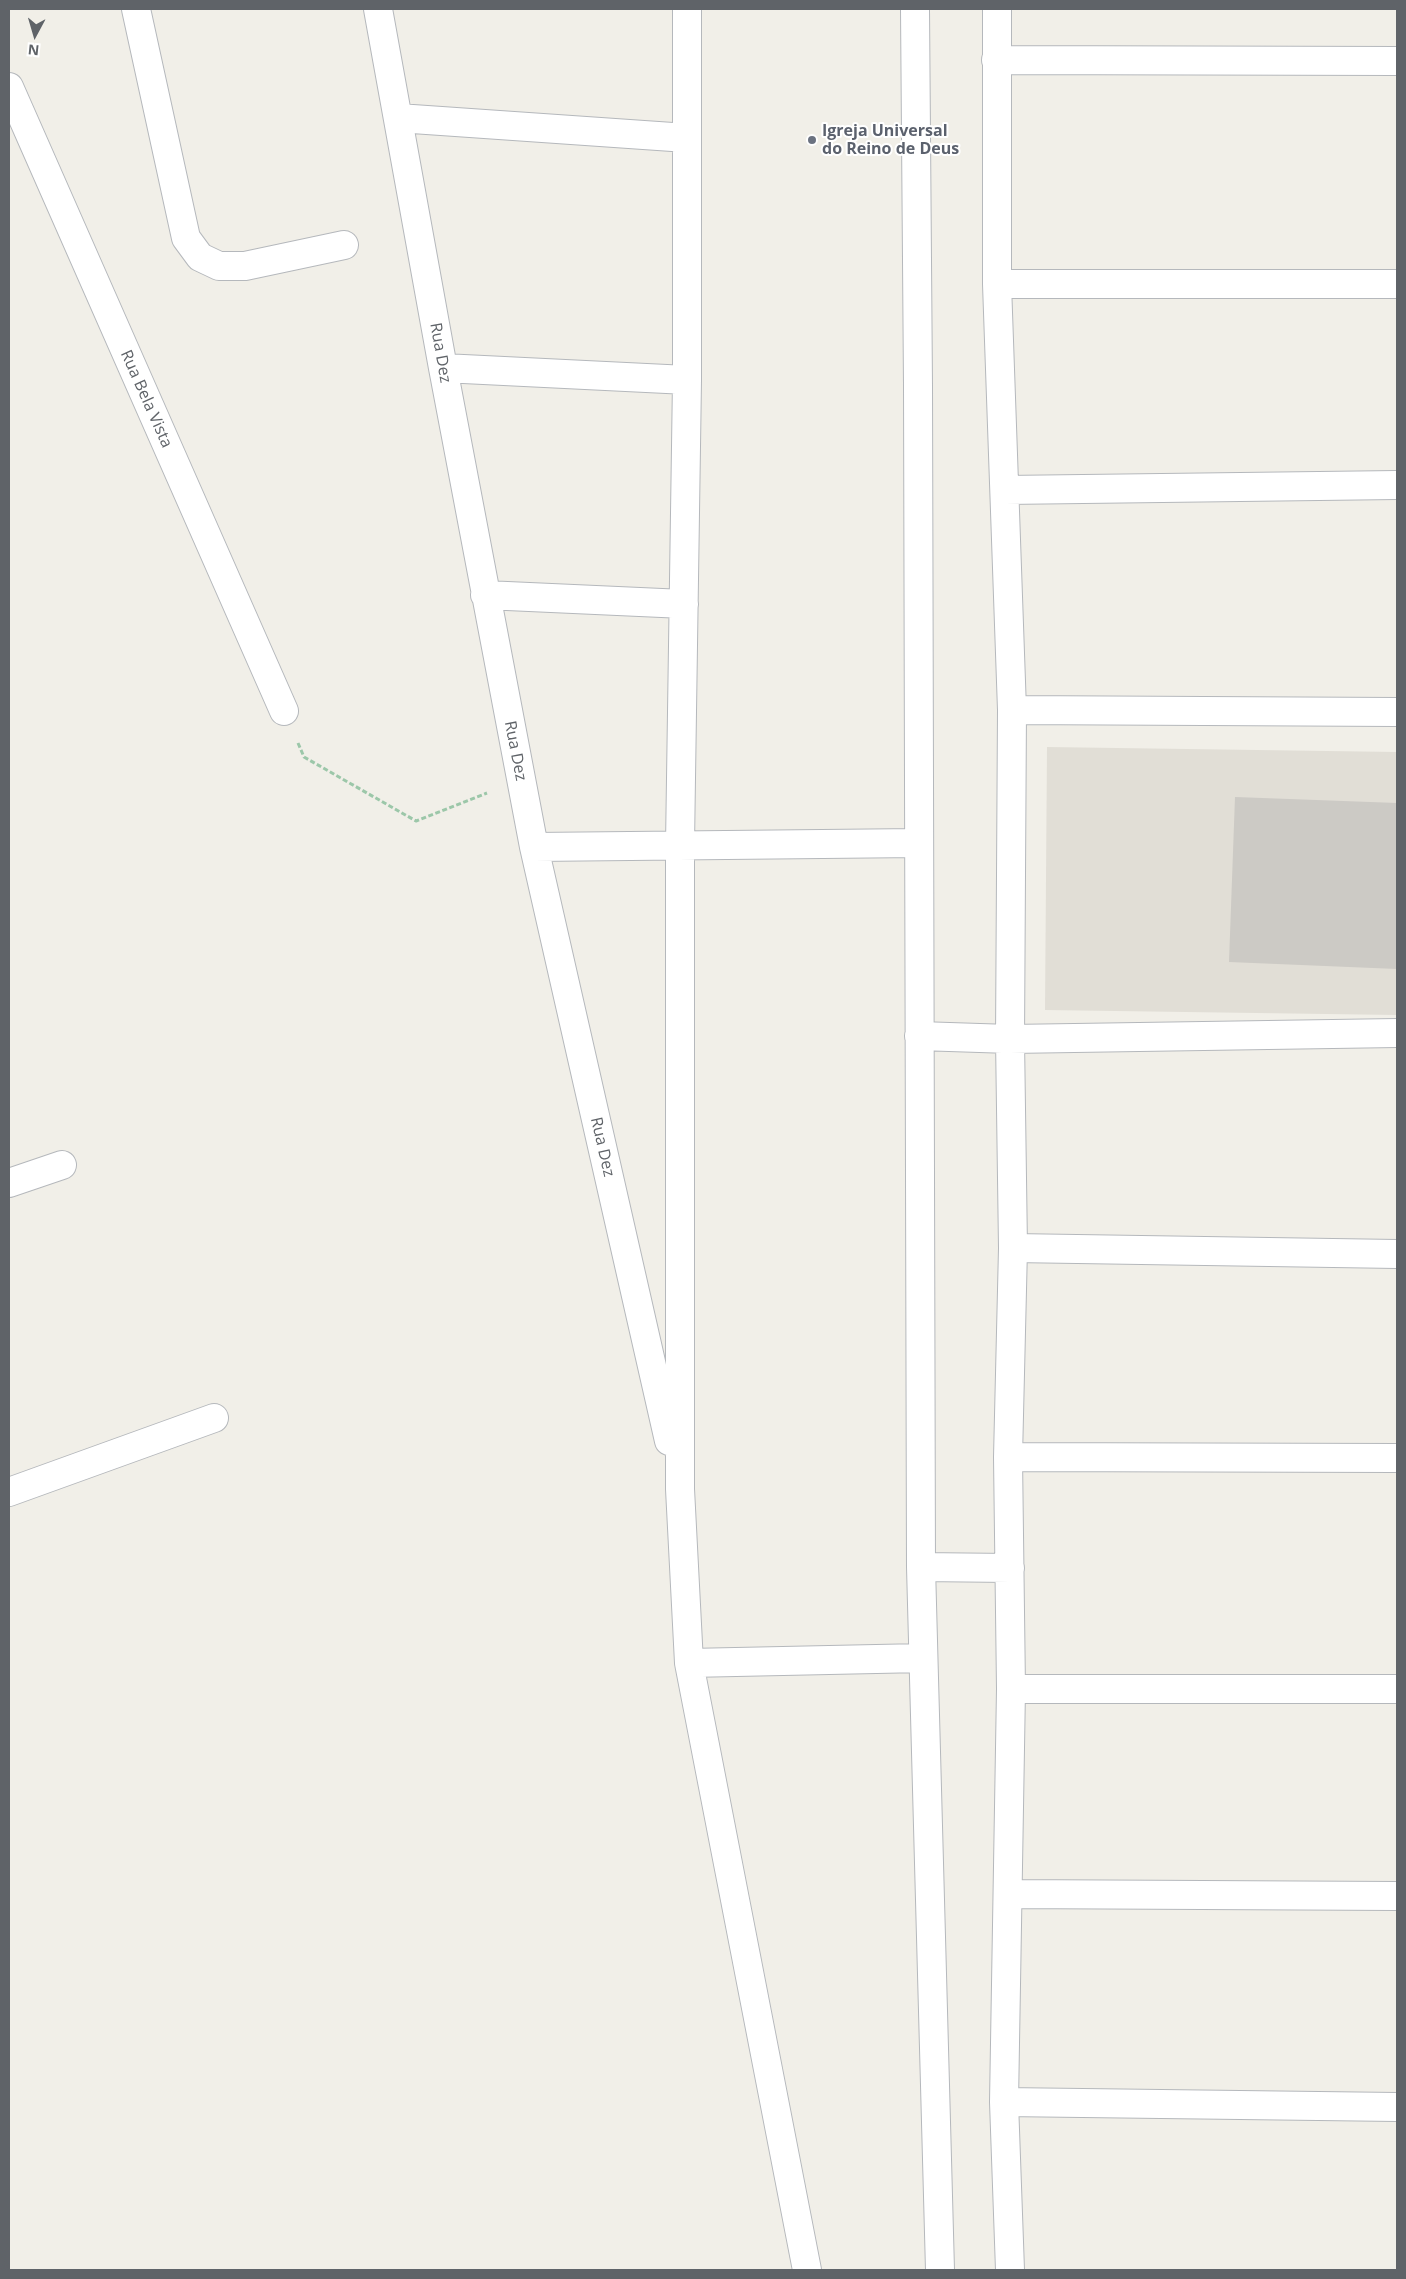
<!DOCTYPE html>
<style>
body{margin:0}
#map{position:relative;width:1406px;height:2279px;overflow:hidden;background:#f1efe8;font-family:"Open Sans",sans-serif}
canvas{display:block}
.frame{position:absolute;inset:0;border:10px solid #5f6368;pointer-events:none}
.north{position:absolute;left:10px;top:10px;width:50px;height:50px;-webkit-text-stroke:4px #fff;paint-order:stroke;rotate:186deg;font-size:14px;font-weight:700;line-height:20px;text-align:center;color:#5f6368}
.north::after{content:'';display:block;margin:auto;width:18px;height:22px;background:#5f6368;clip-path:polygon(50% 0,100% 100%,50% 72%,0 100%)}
</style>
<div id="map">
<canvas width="1406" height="2279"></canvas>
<div class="frame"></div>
<div class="north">N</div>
</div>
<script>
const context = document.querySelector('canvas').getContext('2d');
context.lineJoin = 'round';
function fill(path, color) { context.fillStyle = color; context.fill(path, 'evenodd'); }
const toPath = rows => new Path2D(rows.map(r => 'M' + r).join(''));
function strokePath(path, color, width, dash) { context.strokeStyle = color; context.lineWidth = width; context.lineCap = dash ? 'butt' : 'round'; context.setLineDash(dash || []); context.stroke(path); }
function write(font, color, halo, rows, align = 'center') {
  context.font = font + ' "Open Sans",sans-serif'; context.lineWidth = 4; context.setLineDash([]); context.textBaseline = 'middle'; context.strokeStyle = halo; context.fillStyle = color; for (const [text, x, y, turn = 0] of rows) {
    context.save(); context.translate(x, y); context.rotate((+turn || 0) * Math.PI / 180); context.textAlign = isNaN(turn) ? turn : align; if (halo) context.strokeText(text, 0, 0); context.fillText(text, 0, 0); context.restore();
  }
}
fill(toPath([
 [1047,747,1397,752,1397,1015,1045,1010]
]), '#e1ded6');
fill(toPath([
 [1235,797,1397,803,1397,969,1229,962]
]), '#cccac5');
const minor = toPath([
 [136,9,186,238,200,257,219,266,245,266,344,245],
 [378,9,443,368,534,847,669,1441],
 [687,9,687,380,680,845,680,1489,689,1663,807,2270],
 [915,9,918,386,921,1567,940,2270],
 [997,9,997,284,1012,710,1010,1039,1013,1248,1008,1457,1011,1689,1004,2102,1010,2270],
 [996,60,1397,61],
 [9,87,284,711],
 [398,118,687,138],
 [997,284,1397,284],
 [443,368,687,380],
 [1005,490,1397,485],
 [485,595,684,604],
 [1012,710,1397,712],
 [534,847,918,843],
 [919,1036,1010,1039,1397,1033],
 [9,1183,62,1165],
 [1013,1248,1397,1254],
 [1008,1457,1397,1458],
 [9,1492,214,1418],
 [921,1567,1010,1568],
 [689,1663,923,1658],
 [1011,1689,1397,1689],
 [1008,1894,1397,1896],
 [1004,2102,1397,2107]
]);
strokePath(minor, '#b5b8bc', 30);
strokePath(toPath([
 [298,743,304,757,416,821,487,793]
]), '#9cc7a9', 3, [5, 2.5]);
strokePath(minor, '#fff', 28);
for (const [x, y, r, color] of [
 [812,140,5,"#6b7280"]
]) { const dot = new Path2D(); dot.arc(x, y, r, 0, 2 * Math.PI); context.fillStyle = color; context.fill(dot); strokePath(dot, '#fff', 2); }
write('bold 16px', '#5b616d', '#fff', [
 ["Igreja Universal",822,131],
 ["do Reino de Deus",822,149]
], 'left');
write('16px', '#5f6368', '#fff', [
 ["Rua Dez",440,353,80],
 ["Rua Bela Vista",146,399,66],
 ["Rua Dez",515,751,79],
 ["Rua Dez",602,1147,77]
]);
</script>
